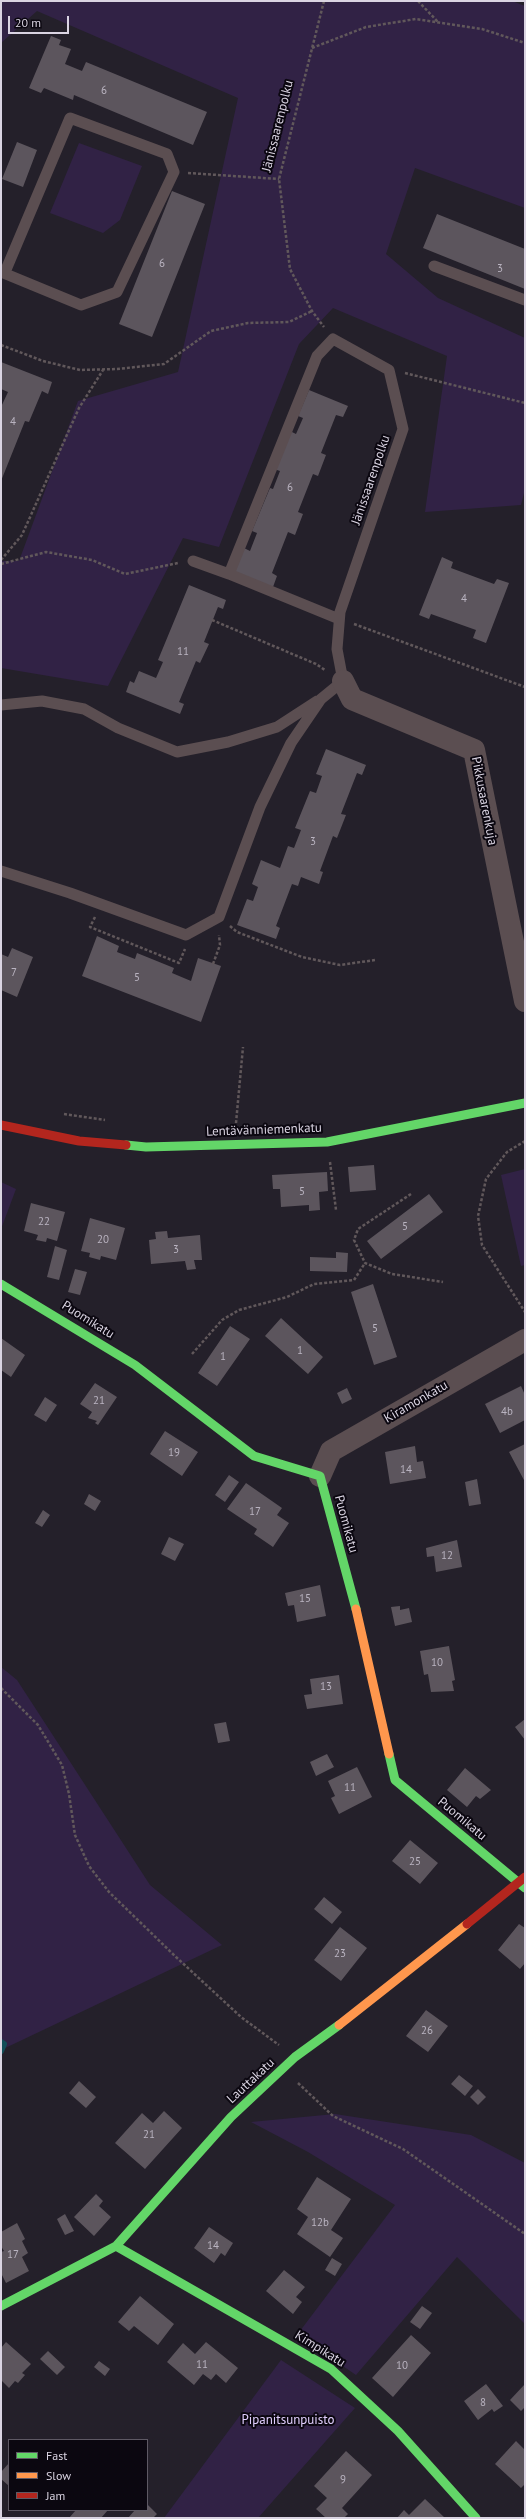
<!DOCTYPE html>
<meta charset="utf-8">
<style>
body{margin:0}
#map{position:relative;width:526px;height:2519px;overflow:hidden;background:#24202a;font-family:"PT Sans",sans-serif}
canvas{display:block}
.frame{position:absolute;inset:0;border:2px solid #dad4e2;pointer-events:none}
.legend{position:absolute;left:8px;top:2439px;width:140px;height:72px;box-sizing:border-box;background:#0b0710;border:1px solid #5e5964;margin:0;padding:5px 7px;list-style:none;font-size:12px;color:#dad4e2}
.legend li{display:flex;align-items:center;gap:8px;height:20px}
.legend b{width:20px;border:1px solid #5e5964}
.scale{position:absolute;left:8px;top:16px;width:61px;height:18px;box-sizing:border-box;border:2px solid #dad4e2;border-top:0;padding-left:5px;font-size:12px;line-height:14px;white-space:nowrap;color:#dad4e2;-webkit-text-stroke:3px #0b0710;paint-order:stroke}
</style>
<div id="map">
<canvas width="526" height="2519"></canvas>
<div class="frame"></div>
<ul class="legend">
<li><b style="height:5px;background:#63d668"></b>Fast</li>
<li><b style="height:5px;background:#ff974d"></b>Slow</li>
<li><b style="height:5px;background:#b3261e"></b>Jam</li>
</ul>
<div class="scale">20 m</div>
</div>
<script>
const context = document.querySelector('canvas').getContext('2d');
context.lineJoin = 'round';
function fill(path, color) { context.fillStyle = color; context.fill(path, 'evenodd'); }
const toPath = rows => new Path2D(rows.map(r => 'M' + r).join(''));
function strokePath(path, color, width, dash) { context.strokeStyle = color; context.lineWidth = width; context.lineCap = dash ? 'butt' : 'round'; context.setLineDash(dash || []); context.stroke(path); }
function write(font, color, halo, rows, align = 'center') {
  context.font = font + ' "PT Sans",sans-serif'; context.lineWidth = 4; context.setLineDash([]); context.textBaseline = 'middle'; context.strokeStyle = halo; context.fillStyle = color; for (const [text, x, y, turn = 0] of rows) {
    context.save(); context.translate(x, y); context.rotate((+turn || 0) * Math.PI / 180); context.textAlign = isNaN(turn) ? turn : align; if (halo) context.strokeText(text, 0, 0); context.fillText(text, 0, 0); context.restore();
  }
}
fill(toPath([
 [1,1,512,1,525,6,525,208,415,168,386,254,438,298,525,338,525,489,521,505,425,512,447,356,333,308,299,344,219,547,183,538,108,686,1,668,1,561,19,561,78,401,178,372,238,98,37,11,1,43],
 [79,143,142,166,120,220,103,233,50,213],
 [525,1169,525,1265,521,1266,501,1175],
 [1,1182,16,1189,1,1229],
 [1,1667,17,1680,150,1885,222,1945,1,2050],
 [335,2114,471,2135,525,2163,525,2324,457,2257,356,2375,297,2335,395,2205,308,2152,251,2122],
 [281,2360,355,2408,258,2518,164,2518]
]), '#312245');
strokePath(toPath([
 [1,2042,4,2044,1,2051]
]), '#124e58', 6);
fill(toPath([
 [51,36,61,40,59,45,71,49,65,64,82,71,86,62,207,112,193,145,74,95,73,100,44,88,41,93,29,88],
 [17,142,37,150,23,187,2,179],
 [172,191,205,204,152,337,119,324],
 [437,214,525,249,525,289,423,248],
 [1,362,52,382,48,394,42,391,29,422,25,421,1,481,1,407,8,392,1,389],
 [309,390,348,406,343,417,336,415,321,453,326,455,318,476,313,474,298,512,303,514,295,535,288,532,272,573,277,576,273,587,234,572,244,548,250,551,257,533,252,531,270,488,273,489,280,471,274,469,290,431,296,434,303,418,298,416],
 [442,557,453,562,451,568,494,584,497,579,509,583,486,643,473,638,476,630,431,614,429,619,419,615],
 [189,585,226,600,223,609,218,607,204,642,209,644,200,663,196,661,179,702,184,704,180,714,126,692,130,681,134,683,139,671,156,678,163,662,158,660],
 [326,749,366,765,362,775,357,773,341,814,346,815,337,838,333,836,320,871,323,872,319,884,301,877,298,886,292,884,276,926,280,928,276,939,237,925,247,899,253,901,258,887,252,884,261,860,280,868,288,846,294,848,301,830,295,828,310,791,316,793,322,776,316,774],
 [97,936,119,946,117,952,135,959,137,953,174,968,172,973,191,981,198,958,221,966,201,1022,82,976],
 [12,948,33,957,17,997,1,990,1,954,8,957],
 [374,1165,376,1190,350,1192,348,1167],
 [327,1172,328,1191,319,1192,320,1210,309,1211,309,1205,281,1207,280,1189,273,1189,272,1175],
 [429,1194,443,1212,381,1259,367,1241],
 [31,1203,65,1212,57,1241,47,1238,46,1242,36,1240,38,1235,24,1231],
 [90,1218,125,1228,116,1260,101,1256,100,1260,89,1257,90,1253,81,1251],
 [167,1231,168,1238,200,1235,202,1260,194,1260,196,1269,187,1270,185,1261,151,1264,149,1240,156,1239,155,1232],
 [55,1246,67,1250,59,1280,47,1277],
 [336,1252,348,1253,347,1272,310,1271,310,1257,336,1258],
 [75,1269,87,1272,80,1295,68,1292],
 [373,1284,397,1357,374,1365,351,1292],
 [281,1318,323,1357,308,1374,265,1336],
 [230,1326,250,1339,217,1386,198,1373],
 [1,1338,25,1355,11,1377,1,1370],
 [95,1383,117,1397,98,1425,95,1423,97,1421,88,1418,92,1412,80,1404],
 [521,1386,525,1395,525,1420,500,1433,485,1404],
 [347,1388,352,1399,342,1404,337,1393],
 [45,1397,57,1405,46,1422,34,1415],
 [165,1431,198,1452,182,1476,150,1454],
 [525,1444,525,1482,509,1452],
 [415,1446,417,1462,423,1461,426,1478,390,1484,385,1452],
 [229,1475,239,1482,225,1502,215,1495],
 [477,1479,481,1504,469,1506,465,1482],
 [246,1483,282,1508,277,1515,289,1523,273,1547,254,1534,257,1529,227,1509],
 [89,1494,101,1501,95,1511,84,1504],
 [43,1510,50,1515,42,1527,35,1523],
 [169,1537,184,1544,175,1561,161,1554],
 [457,1540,462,1567,436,1572,434,1556,427,1557,426,1548],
 [320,1585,326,1616,297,1622,294,1605,288,1606,285,1593],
 [400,1606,400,1610,409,1608,412,1622,395,1626,391,1607],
 [449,1646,455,1680,452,1681,454,1691,431,1692,428,1674,424,1675,420,1651],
 [339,1675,343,1704,307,1709,304,1695,312,1694,310,1679],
 [525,1719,525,1740,515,1727],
 [226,1722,230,1741,218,1743,214,1724],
 [327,1754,334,1767,316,1776,310,1762],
 [357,1767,372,1797,339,1814,331,1798,335,1796,328,1781],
 [465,1768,491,1790,480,1799,476,1796,467,1807,447,1790],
 [410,1840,438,1863,420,1884,392,1861],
 [324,1897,342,1912,332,1924,314,1909],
 [519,1924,525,1928,525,1963,520,1969,498,1950],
 [340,1927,367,1948,341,1981,314,1960],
 [426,2010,448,2026,428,2052,406,2036],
 [459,2075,473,2086,465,2096,451,2084],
 [79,2081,96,2097,86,2108,69,2093],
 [478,2089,486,2097,478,2105,470,2097],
 [164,2111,182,2128,145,2169,115,2143,142,2113,153,2123],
 [317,2177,351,2199,331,2230,343,2238,330,2257,297,2234,308,2217,297,2209],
 [96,2194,103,2201,99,2206,111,2217,94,2236,74,2217],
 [65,2214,74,2231,65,2235,57,2219],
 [17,2223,25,2239,22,2241,28,2253,22,2257,29,2271,6,2283,1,2273,1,2252,4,2251,1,2246,1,2232],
 [209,2227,233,2243,225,2256,221,2253,214,2263,194,2248],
 [332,2258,342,2264,335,2276,325,2270],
 [284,2270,305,2287,296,2297,302,2302,293,2314,266,2291],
 [140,2296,174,2324,158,2345,134,2326,129,2331,118,2322],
 [422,2306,432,2313,420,2329,410,2322],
 [411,2335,431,2353,393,2397,372,2378],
 [6,2342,31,2364,22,2373,25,2375,18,2383,15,2381,9,2388,1,2380,1,2348],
 [206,2342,238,2368,226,2383,216,2374,211,2380,203,2374,194,2385,167,2362,183,2343,195,2354],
 [48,2351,65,2367,57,2375,40,2359],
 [99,2361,110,2369,105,2376,94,2367],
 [486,2384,503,2406,494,2412,492,2409,478,2420,464,2401],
 [525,2384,525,2407,521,2411,510,2400],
 [516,2441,525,2450,525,2484,521,2488,495,2464],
 [346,2451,372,2475,342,2508,348,2514,344,2518,326,2518,316,2509,327,2498,314,2486],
 [9,2463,9,2486,1,2479,1,2472],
 [425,2499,445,2518,397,2518,404,2510,409,2515],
 [147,2504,157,2514,153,2518,128,2518,135,2510,147,2510],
 [76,2510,108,2510,101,2518,69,2518]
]), '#5c555d');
strokePath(toPath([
 [324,1,279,179,290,269,312,311,324,327],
 [418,1,438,22],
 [312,48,366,27,416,19,482,29,525,43],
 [188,173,279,179],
 [1,345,43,361,80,370,117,369,164,364,211,331,248,323,289,322,312,311],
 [405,373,525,403],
 [1,560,22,535,79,408,103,370],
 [1,564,46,552,92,560,125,574,178,563],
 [212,620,316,664,325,670],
 [354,624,525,687],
 [95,917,90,927,179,963,185,949],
 [230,926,237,932,302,957,340,965,375,960],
 [213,964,220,945,219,935],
 [64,1114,105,1120],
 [236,1123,243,1047],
 [525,1141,507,1152,486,1179,478,1216,482,1245,525,1312],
 [330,1162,336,1210],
 [411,1194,358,1229,354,1240,365,1263,392,1274,443,1282],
 [192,1354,222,1320,239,1310,287,1297,314,1284,354,1280,365,1263],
 [1,1688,38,1725,62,1765,69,1794,75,1835,89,1866,109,1892,176,1957,241,2017,279,2045],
 [298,2083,333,2116,403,2149,525,2234]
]), '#61585b', 2.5, [3, 2]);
strokePath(toPath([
 [434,266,525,300],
 [1,272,81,305,117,292,174,172,167,154,70,118,5,272],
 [229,574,339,619],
 [1,705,42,701,84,709,118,728,177,752,228,742,277,727,317,701],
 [1,871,70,893,186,935,219,917,260,807,291,743,321,699,343,681,337,649,340,612,403,429,389,370,333,339,317,356,229,574,193,561]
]), '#5b4e51', 11);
strokePath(toPath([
 [343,681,352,699,474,750,525,1001],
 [320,1476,331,1451,525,1340]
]), '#5b4e51', 22);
strokePath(toPath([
 [126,1145,146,1147,327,1142,525,1103],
 [1,1284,135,1365,254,1456,320,1476,356,1609],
 [389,1754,395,1780,525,1888],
 [116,2246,331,2369,398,2431,476,2518],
 [1,2306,116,2246,231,2117,295,2057,339,2025]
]), '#63d668', 9);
strokePath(toPath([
 [356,1609,389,1754],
 [339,2025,467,1924]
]), '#ff974d', 9);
strokePath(toPath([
 [1,1125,79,1141,126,1145],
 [467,1924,525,1877]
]), '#b3261e', 9);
write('11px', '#bab4c1', null, [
 ["6",104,91],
 ["6",162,264],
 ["3",500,269],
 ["4",13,422],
 ["6",290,488],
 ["4",464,599],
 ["11",183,652],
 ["3",313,842],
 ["7",14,973],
 ["5",137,978],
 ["5",302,1192],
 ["22",44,1222],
 ["5",405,1227],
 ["20",103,1240],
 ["3",176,1250],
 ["5",375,1329],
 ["1",300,1351],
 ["1",223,1357],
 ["21",99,1401],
 ["4b",507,1412],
 ["19",174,1453],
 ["14",406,1470],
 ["17",255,1512],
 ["12",447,1556],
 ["15",305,1599],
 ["10",437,1663],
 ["13",326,1687],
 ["11",350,1788],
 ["25",415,1862],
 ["23",340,1954],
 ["26",427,2031],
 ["21",149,2135],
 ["12b",320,2223],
 ["14",213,2246],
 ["17",13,2255],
 ["11",202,2365],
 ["10",402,2366],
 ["8",483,2403],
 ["9",343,2480]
]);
write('13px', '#dad4e2', '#0b0710', [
 ["Jänissaarenpolku",278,126,-76],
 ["Jänissaarenpolku",371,480,-71],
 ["Pikkusaarenkuja",484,801,79],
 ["Lentävänniemenkatu",264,1130,-2],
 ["Puomikatu",88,1320,32],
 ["Kiramonkatu",416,1402,-30],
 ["Puomikatu",346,1524,75],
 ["Puomikatu",462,1819,40],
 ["Lauttakatu",251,2081,-43],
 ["Kimpikatu",320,2349,32]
]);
write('13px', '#e1cffe', '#0b0710', [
 ["Pipanitsunpuisto",288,2420]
]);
</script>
